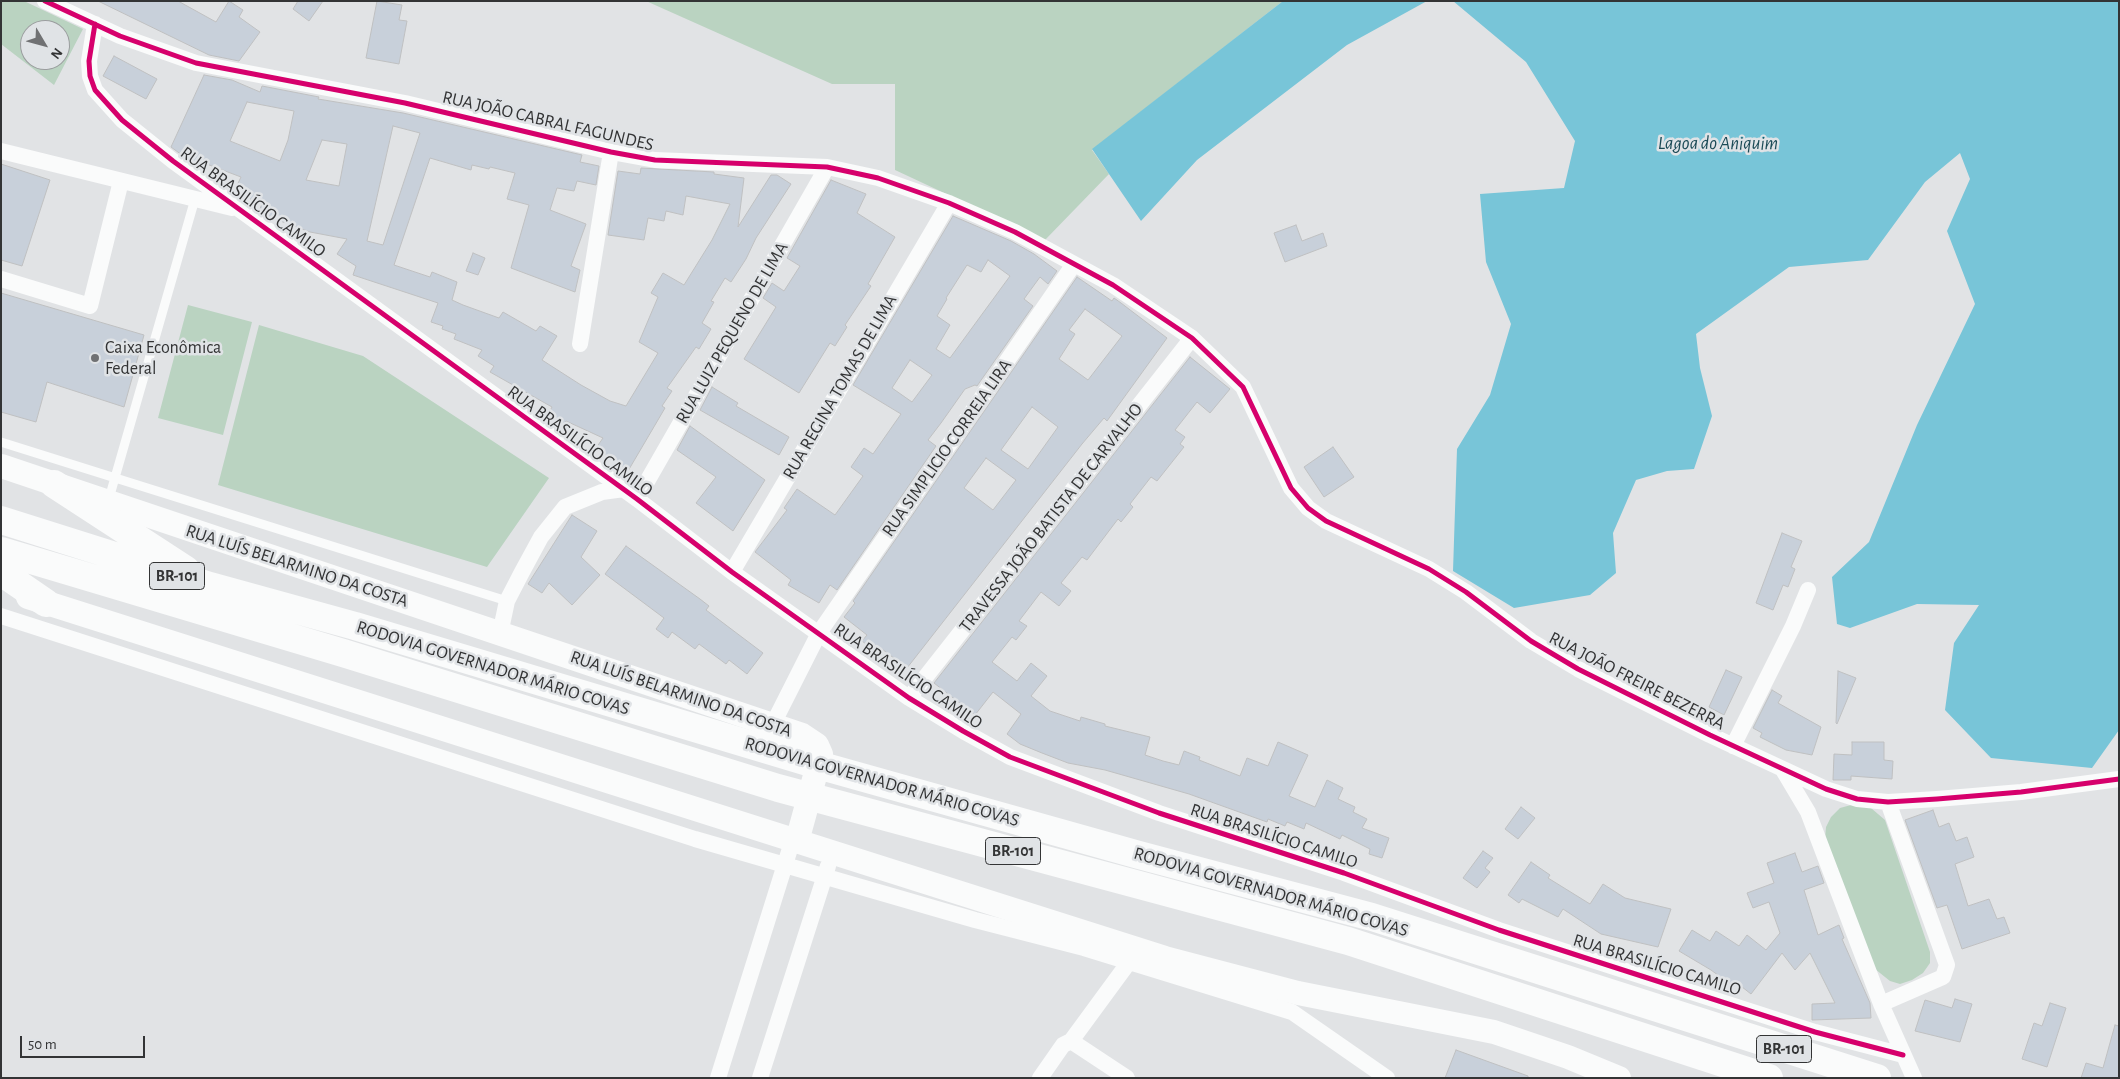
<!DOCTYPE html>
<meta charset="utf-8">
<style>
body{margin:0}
#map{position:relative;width:2120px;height:1079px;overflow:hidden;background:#e1e3e5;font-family:"Alegreya Sans",sans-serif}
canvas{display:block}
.frame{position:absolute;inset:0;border:2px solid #333435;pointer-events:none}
.north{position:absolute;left:20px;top:20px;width:50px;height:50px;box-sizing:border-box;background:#e0e3e6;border:1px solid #9b9d9f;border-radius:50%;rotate:127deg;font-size:14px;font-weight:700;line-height:20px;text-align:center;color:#333435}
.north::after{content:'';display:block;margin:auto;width:18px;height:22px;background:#707173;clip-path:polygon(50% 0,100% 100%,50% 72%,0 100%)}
.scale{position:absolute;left:20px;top:1036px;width:125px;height:22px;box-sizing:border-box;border:2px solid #333435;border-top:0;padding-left:6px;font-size:15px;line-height:18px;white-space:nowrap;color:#333435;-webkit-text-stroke:4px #e0e3e6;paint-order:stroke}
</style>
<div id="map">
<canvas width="2120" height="1079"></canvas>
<div class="frame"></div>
<div class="north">N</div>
<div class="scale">50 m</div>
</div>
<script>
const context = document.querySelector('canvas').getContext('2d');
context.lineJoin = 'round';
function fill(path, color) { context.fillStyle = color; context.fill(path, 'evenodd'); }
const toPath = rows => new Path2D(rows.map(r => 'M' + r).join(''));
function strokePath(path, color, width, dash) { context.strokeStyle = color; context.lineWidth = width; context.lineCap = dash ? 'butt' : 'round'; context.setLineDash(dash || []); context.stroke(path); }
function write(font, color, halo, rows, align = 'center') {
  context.font = font + ' "Alegreya Sans",sans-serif'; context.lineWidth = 5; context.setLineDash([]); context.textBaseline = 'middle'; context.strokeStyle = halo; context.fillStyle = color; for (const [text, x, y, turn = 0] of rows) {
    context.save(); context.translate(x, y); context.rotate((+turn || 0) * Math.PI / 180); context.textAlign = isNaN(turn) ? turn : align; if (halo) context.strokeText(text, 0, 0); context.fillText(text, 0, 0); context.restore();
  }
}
fill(toPath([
 [1,1,24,1,83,29,54,85,1,44],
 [30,30,60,30,60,60,30,60],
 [646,1,1283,1,1092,150,1109,174,1045,240,895,170,895,84,832,84],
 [188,305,252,322,223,435,158,418],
 [259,325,363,356,549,478,487,567,218,485],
 [1851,805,1871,808,1885,820,1930,952,1930,963,1923,973,1912,980,1900,984,1890,981,1875,969,1825,839,1826,827,1831,817,1840,808]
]), '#bad3c1');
fill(toPath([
 [1283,1,1427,1,1347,45,1197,160,1141,221,1092,149],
 [1453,1,2119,1,2119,730,2092,768,1991,758,1945,710,1954,643,1979,605,1917,604,1850,628,1837,624,1832,577,1869,542,1917,425,1975,304,1947,231,1970,179,1960,153,1925,182,1868,260,1789,267,1696,334,1700,368,1712,416,1694,469,1667,471,1636,480,1613,533,1616,573,1590,595,1514,608,1453,571,1457,449,1490,395,1511,324,1486,262,1480,194,1564,188,1575,141,1526,62]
]), '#78c5d8');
const building = toPath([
 [98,1,178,1,216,22,229,1,243,10,239,17,260,32,239,61,209,55,98,1],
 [298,1,323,1,309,21,293,9,298,1],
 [377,1,402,5,399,20,407,21,399,64,366,58,377,1],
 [114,56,157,79,146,99,103,76,114,56],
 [204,75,232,80,260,92,262,86,319,97,318,99,403,113,582,155,580,162,599,166,596,185,577,181,574,191,557,188,550,210,586,224,571,266,580,270,575,292,511,268,529,205,507,199,515,173,490,167,489,169,472,165,471,170,430,158,394,265,430,277,432,272,457,282,452,300,463,305,499,318,503,312,536,331,540,326,557,336,542,360,581,385,610,401,626,406,658,353,639,342,658,297,651,293,663,273,684,285,712,240,730,204,686,196,683,215,666,211,664,221,648,218,644,240,608,235,618,171,640,174,641,168,714,172,714,174,744,178,738,227,771,175,777,175,791,184,756,238,746,259,731,282,725,278,711,301,714,302,702,323,711,329,699,349,696,347,667,388,672,391,662,406,665,408,628,471,596,448,603,438,566,421,563,426,547,416,552,407,490,372,494,366,478,356,482,350,454,339,456,334,442,329,443,326,431,322,438,303,353,275,356,266,337,254,347,239,310,232,264,215,259,211,262,204,234,192,241,177,204,163,201,169,171,147,204,75],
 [247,102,294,111,288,140,280,161,230,141,247,102],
 [393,126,420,133,383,245,367,241,393,126],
 [322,140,347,144,339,186,306,180,322,140],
 [1,164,50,180,22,266,1,260,1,164],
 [831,180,866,194,857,213,895,237,868,284,871,286,845,325,847,327,835,346,830,343,799,393,744,359,776,307,763,298,772,283,784,291,800,266,787,258,831,180],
 [953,216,1011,241,1034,254,1057,271,1048,284,1040,277,1024,299,1033,306,977,386,975,385,965,389,941,423,928,440,936,446,837,590,830,585,819,603,788,585,791,580,755,552,787,510,784,508,797,489,835,515,863,476,851,467,864,448,873,454,901,414,853,385,953,216],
 [988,260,1010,276,950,358,936,349,950,325,937,316,947,299,946,298,967,265,981,272,988,260],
 [910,360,932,375,912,402,892,388,910,360],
 [1296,225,1302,241,1323,233,1327,246,1285,262,1274,233,1296,225],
 [473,253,485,258,478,275,466,271,473,253],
 [1077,277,1112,301,1114,298,1121,303,1167,338,1107,421,1104,418,1082,444,907,668,878,646,875,651,862,641,867,635,844,617,855,603,853,601,1077,277],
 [1085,309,1122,336,1088,380,1059,359,1075,334,1069,330,1085,309],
 [1032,407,1058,427,1028,469,1001,450,1032,407],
 [986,458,1016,480,993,510,964,488,986,458],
 [1,293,144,335,124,407,47,382,36,422,1,412,1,293],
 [1190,357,1230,389,1210,413,1197,402,1175,430,1185,437,1180,444,1184,447,1157,481,1151,477,1130,504,1133,507,1121,522,1118,519,1087,560,1082,557,1061,583,1071,591,1059,606,1041,592,1019,621,1027,626,1016,640,1012,637,992,662,1017,681,1031,663,1047,676,1031,696,1050,711,1080,721,1081,717,1105,724,1105,726,1150,737,1145,755,1163,761,1179,765,1184,751,1200,757,1199,760,1240,776,1247,758,1268,766,1278,742,1308,755,1289,796,1315,807,1327,780,1343,788,1338,799,1355,807,1353,812,1367,819,1362,828,1389,838,1382,858,1369,854,1370,849,1342,835,1340,839,1306,823,1304,829,1287,822,1285,826,1268,819,1267,822,1189,794,1105,770,1068,763,1042,753,1020,744,1007,734,1021,714,993,692,975,715,934,683,1190,357],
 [712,387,738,403,736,406,789,437,779,455,700,410,712,387],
 [690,426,765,480,733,531,696,503,716,477,677,450,690,426],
 [1333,447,1354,477,1324,497,1304,467,1333,447],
 [572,515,597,531,581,557,600,575,572,605,549,583,542,593,528,584,572,515],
 [1782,533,1802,541,1791,567,1795,569,1788,587,1783,585,1773,610,1756,603,1782,533],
 [626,546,700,599,709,606,706,610,763,653,747,674,729,660,726,664,699,644,695,649,672,632,668,638,656,629,664,618,605,574,626,546],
 [1726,670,1742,677,1724,715,1709,707,1726,670],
 [1838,671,1856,678,1837,724,1836,723,1838,671],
 [1772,690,1782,696,1778,703,1821,727,1812,755,1786,750,1760,737,1762,733,1753,728,1772,690],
 [1852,742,1884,742,1884,760,1893,761,1892,779,1851,776,1851,780,1833,780,1834,754,1852,755,1852,742],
 [1521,807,1535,818,1518,839,1505,829,1521,807],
 [1933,810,1939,827,1949,823,1956,841,1967,837,1974,857,1955,864,1968,906,1989,899,1997,919,2004,917,2010,933,1962,949,1947,905,1937,908,1905,820,1933,810],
 [1483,851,1493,858,1485,868,1490,872,1477,888,1463,878,1483,851],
 [1795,853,1802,872,1818,866,1824,883,1804,890,1818,935,1839,925,1844,938,1842,939,1870,1003,1871,1018,1812,1020,1812,1004,1835,1003,1810,953,1795,970,1782,953,1751,994,1737,983,1734,987,1711,970,1679,951,1692,930,1710,941,1716,931,1739,946,1747,935,1766,950,1780,933,1769,902,1753,908,1747,893,1774,883,1767,863,1795,853],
 [1531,862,1550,875,1548,878,1590,904,1603,884,1625,898,1671,909,1658,947,1601,934,1563,909,1558,917,1522,899,1519,903,1508,895,1531,862],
 [1955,999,1972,1004,1960,1042,1915,1031,1925,1000,1952,1008,1955,999],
 [2050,1003,2066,1008,2047,1067,2022,1059,2034,1023,2042,1026,2050,1003],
 [2115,1025,2119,1026,2119,1078,2081,1078,2086,1063,2103,1068,2115,1025],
 [1456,1050,1528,1076,1528,1078,1445,1078,1456,1050]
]);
fill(building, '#c8d0da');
strokePath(building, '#bfc0c1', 1);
strokePath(toPath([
 [1,442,507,601],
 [108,502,195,199]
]), '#fafbfb', 9);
strokePath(toPath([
 [45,1,120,36,196,63,405,103,611,152,655,160,827,167,878,178,949,203,1015,232,1113,285,1192,338,1243,387,1291,488,1308,508,1326,521,1429,569,1466,592,1531,641,1578,669,1710,735,1826,789,1857,799,1888,802,1937,799,2021,792,2119,779],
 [95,24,89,61,90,76,95,90,122,120,173,161,637,499,732,572,909,698,963,731,1010,757,1159,813,1344,873,1499,930,1815,1032,1903,1055],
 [1,151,232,208],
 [1,279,90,306,121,181],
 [580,344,611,152],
 [637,499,827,167],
 [732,572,949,203],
 [1,616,695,839,975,920,1084,948,1292,1012,1387,1078],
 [500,634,507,601,522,572,541,537,565,507,602,492,624,489],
 [909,698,1192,338],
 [773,724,819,633,1074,264],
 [1733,746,1793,626,1808,590],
 [1783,770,1808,812,1881,1004,1914,1078],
 [1881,1004,1943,977,1947,965,1888,802],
 [1071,1041,1127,1078],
 [718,1078,793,839],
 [760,1078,828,866],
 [1040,1078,1063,1045,1071,1041,1129,962]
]), '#fafbfb', 16);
strokePath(toPath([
 [1,466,802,735,817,745,821,754,799,834,793,839],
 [28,597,1165,958,1298,993,1494,1032,1568,1057,1619,1078]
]), '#fafbfb', 24);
strokePath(toPath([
 [54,484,186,570],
 [1,520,210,586,355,626,818,765,1139,855,1372,917,1877,1078],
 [1,551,343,653,778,788,1348,941,1769,1078],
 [1,572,46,603]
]), '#fafbfb', 28);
strokePath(toPath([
 [45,1,120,36,196,63,405,103,611,152,655,160,827,167,878,178,949,203,1015,232,1113,285,1192,338,1243,387,1291,488,1308,508,1326,521,1429,569,1466,592,1531,641,1578,669,1710,735,1826,789,1857,799,1888,802,1937,799,2021,792,2119,779],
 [95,24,89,61,90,76,95,90,122,120,173,161,637,499,732,572,909,698,963,731,1010,757,1159,813,1344,873,1499,930,1815,1032,1903,1055]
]), '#d6006c', 5);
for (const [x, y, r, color] of [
 [95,358,5,"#707173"]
]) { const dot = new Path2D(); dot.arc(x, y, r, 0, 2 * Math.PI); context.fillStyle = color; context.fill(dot); strokePath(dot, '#e0e3e6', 2); }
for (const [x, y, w] of [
 [177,576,55],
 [1013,851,55],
 [1784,1049,55]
]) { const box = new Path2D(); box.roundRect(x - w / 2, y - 13.5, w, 27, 4); context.fillStyle = '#e0e3e6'; context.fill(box); strokePath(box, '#333435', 1); }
write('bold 16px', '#333435', null, [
 ["BR-101",177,576],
 ["BR-101",1013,851],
 ["BR-101",1784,1049]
]);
write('18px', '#333435', '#e0e3e6', [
 ["RUA JOÃO CABRAL FAGUNDES",548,121,13],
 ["RUA BRASILÍCIO CAMILO",253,202,36],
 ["RUA LUIZ PEQUENO DE LIMA",732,333,-60],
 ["RUA REGINA TOMAS DE LIMA",840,387,-60],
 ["RUA BRASILÍCIO CAMILO",580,441,36],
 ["RUA SIMPLICIO CORREIA LIRA",947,448,-55],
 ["TRAVESSA JOÃO BATISTA DE CARVALHO",1051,518,-52],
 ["RUA LUÍS BELARMINO DA COSTA",297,566,18],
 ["RODOVIA GOVERNADOR MÁRIO COVAS",493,668,17],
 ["RUA BRASILÍCIO CAMILO",908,676,34],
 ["RUA JOÃO FREIRE BEZERRA",1637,681,27],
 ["RUA LUÍS BELARMINO DA COSTA",681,694,19],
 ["RODOVIA GOVERNADOR MÁRIO COVAS",882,782,16],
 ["RUA BRASILÍCIO CAMILO",1274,836,18],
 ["RODOVIA GOVERNADOR MÁRIO COVAS",1271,892,16],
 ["RUA BRASILÍCIO CAMILO",1657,965,17]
]);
write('18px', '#333435', '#e0e3e6', [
 ["Caixa Econômica",105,348],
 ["Federal",105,369]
], 'left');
write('italic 19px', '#1b4a56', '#e0e3e6', [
 ["Lagoa do Aniquim",1718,143]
]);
</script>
